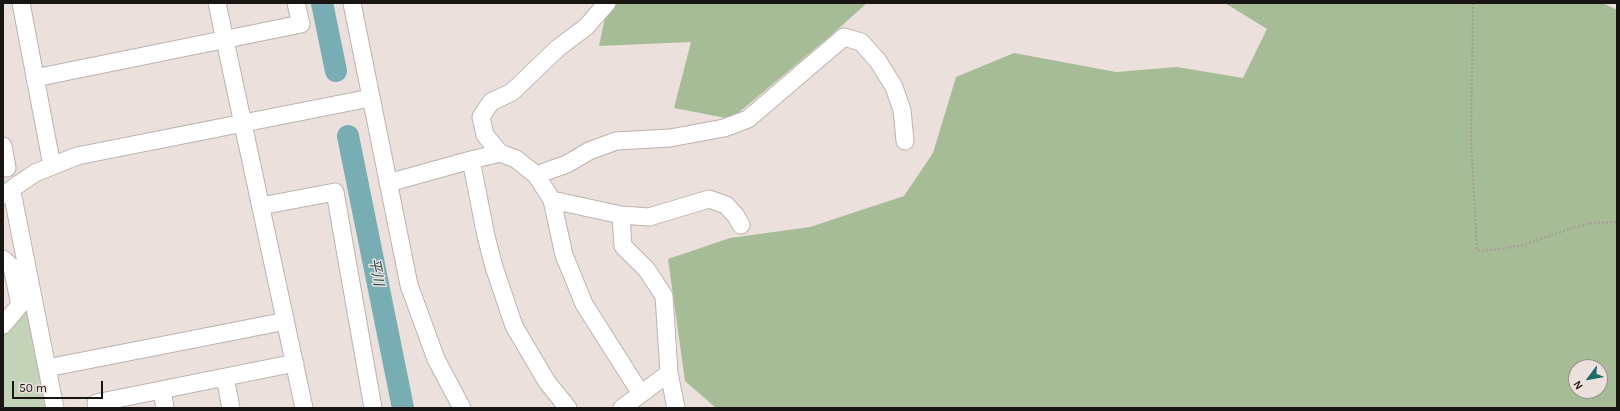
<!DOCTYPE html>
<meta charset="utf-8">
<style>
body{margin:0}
#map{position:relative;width:1620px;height:411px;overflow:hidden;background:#ebe0db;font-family:Karla,sans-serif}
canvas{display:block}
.frame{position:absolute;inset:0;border:4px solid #191513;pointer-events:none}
.north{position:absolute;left:1568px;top:359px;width:40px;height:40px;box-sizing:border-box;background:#ebe0db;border:1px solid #978f8b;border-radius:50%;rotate:238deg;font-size:11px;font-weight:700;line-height:16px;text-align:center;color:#191513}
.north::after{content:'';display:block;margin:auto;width:14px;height:18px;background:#1f6b68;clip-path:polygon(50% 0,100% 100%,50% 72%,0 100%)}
.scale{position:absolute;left:12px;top:381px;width:91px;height:18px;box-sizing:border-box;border:2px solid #191513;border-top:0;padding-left:5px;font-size:12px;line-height:14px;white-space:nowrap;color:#191513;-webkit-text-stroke:3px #ebe0db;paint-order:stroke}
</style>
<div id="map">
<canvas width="1620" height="411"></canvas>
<div class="frame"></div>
<div class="north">N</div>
<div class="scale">50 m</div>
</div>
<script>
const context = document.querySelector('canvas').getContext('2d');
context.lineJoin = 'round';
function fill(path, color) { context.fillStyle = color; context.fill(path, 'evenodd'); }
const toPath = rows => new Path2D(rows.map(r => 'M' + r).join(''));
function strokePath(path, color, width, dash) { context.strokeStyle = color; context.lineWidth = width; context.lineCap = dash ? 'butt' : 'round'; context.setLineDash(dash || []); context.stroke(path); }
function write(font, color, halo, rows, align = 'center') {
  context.font = font + ' Karla,"Noto Sans JP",sans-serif'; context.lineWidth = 3; context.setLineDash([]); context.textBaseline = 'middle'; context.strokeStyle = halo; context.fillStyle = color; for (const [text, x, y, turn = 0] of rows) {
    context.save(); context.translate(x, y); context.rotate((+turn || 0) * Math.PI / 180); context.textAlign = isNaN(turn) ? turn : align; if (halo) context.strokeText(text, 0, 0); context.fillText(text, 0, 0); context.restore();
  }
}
fill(toPath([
 [28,305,47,408,3,408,3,335]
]), '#c2d3b7');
fill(toPath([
 [608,3,867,3,829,37,731,119,674,108,691,42,599,46],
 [1225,3,1603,3,1617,10,1617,408,716,408,685,381,668,259,730,238,810,227,904,196,933,153,956,77,1014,53,1116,72,1177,67,1243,78,1267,29],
 [1576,367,1600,367,1600,391,1576,391]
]), '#a6bc96');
strokePath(toPath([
 [322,3,336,71],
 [348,136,403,408]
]), '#78adb4', 22);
const minor = toPath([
 [21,3,52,166],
 [217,3,304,408],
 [352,3,409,285,436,359,462,408],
 [35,78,301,24,296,3],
 [3,146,7,168],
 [500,153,485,135,481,117,491,102,512,92,558,48,586,27,607,3],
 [471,160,486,236,494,267,514,326,547,382,568,408],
 [536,175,567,164,589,151,616,141,670,138,724,128,748,119,844,37,861,42,878,61,894,87,902,110,905,141],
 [388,183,471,160,500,153,516,159,536,175,552,200,621,215,623,246,647,270,664,296,669,373,676,408],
 [3,195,35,173,77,156,370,98],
 [13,197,55,408],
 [552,200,564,255,584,304,641,394],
 [261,206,335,192,373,408],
 [621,215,649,217,709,199,726,205,736,216,741,225],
 [3,259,12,267,20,305,3,325],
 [47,368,276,323],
 [225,377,231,408],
 [162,390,165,408],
 [97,408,96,403,295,363],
 [622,408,669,373]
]);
strokePath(minor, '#bdb3ad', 19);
strokePath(toPath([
 [1473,3,1471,140,1477,250,1482,251,1520,246,1569,229,1592,223,1617,222]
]), '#a59c98', 2, [2, 2]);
strokePath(minor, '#fff', 17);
write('italic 14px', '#1f4e54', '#ebe0db', [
 ["平川",376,272,79]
]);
</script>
